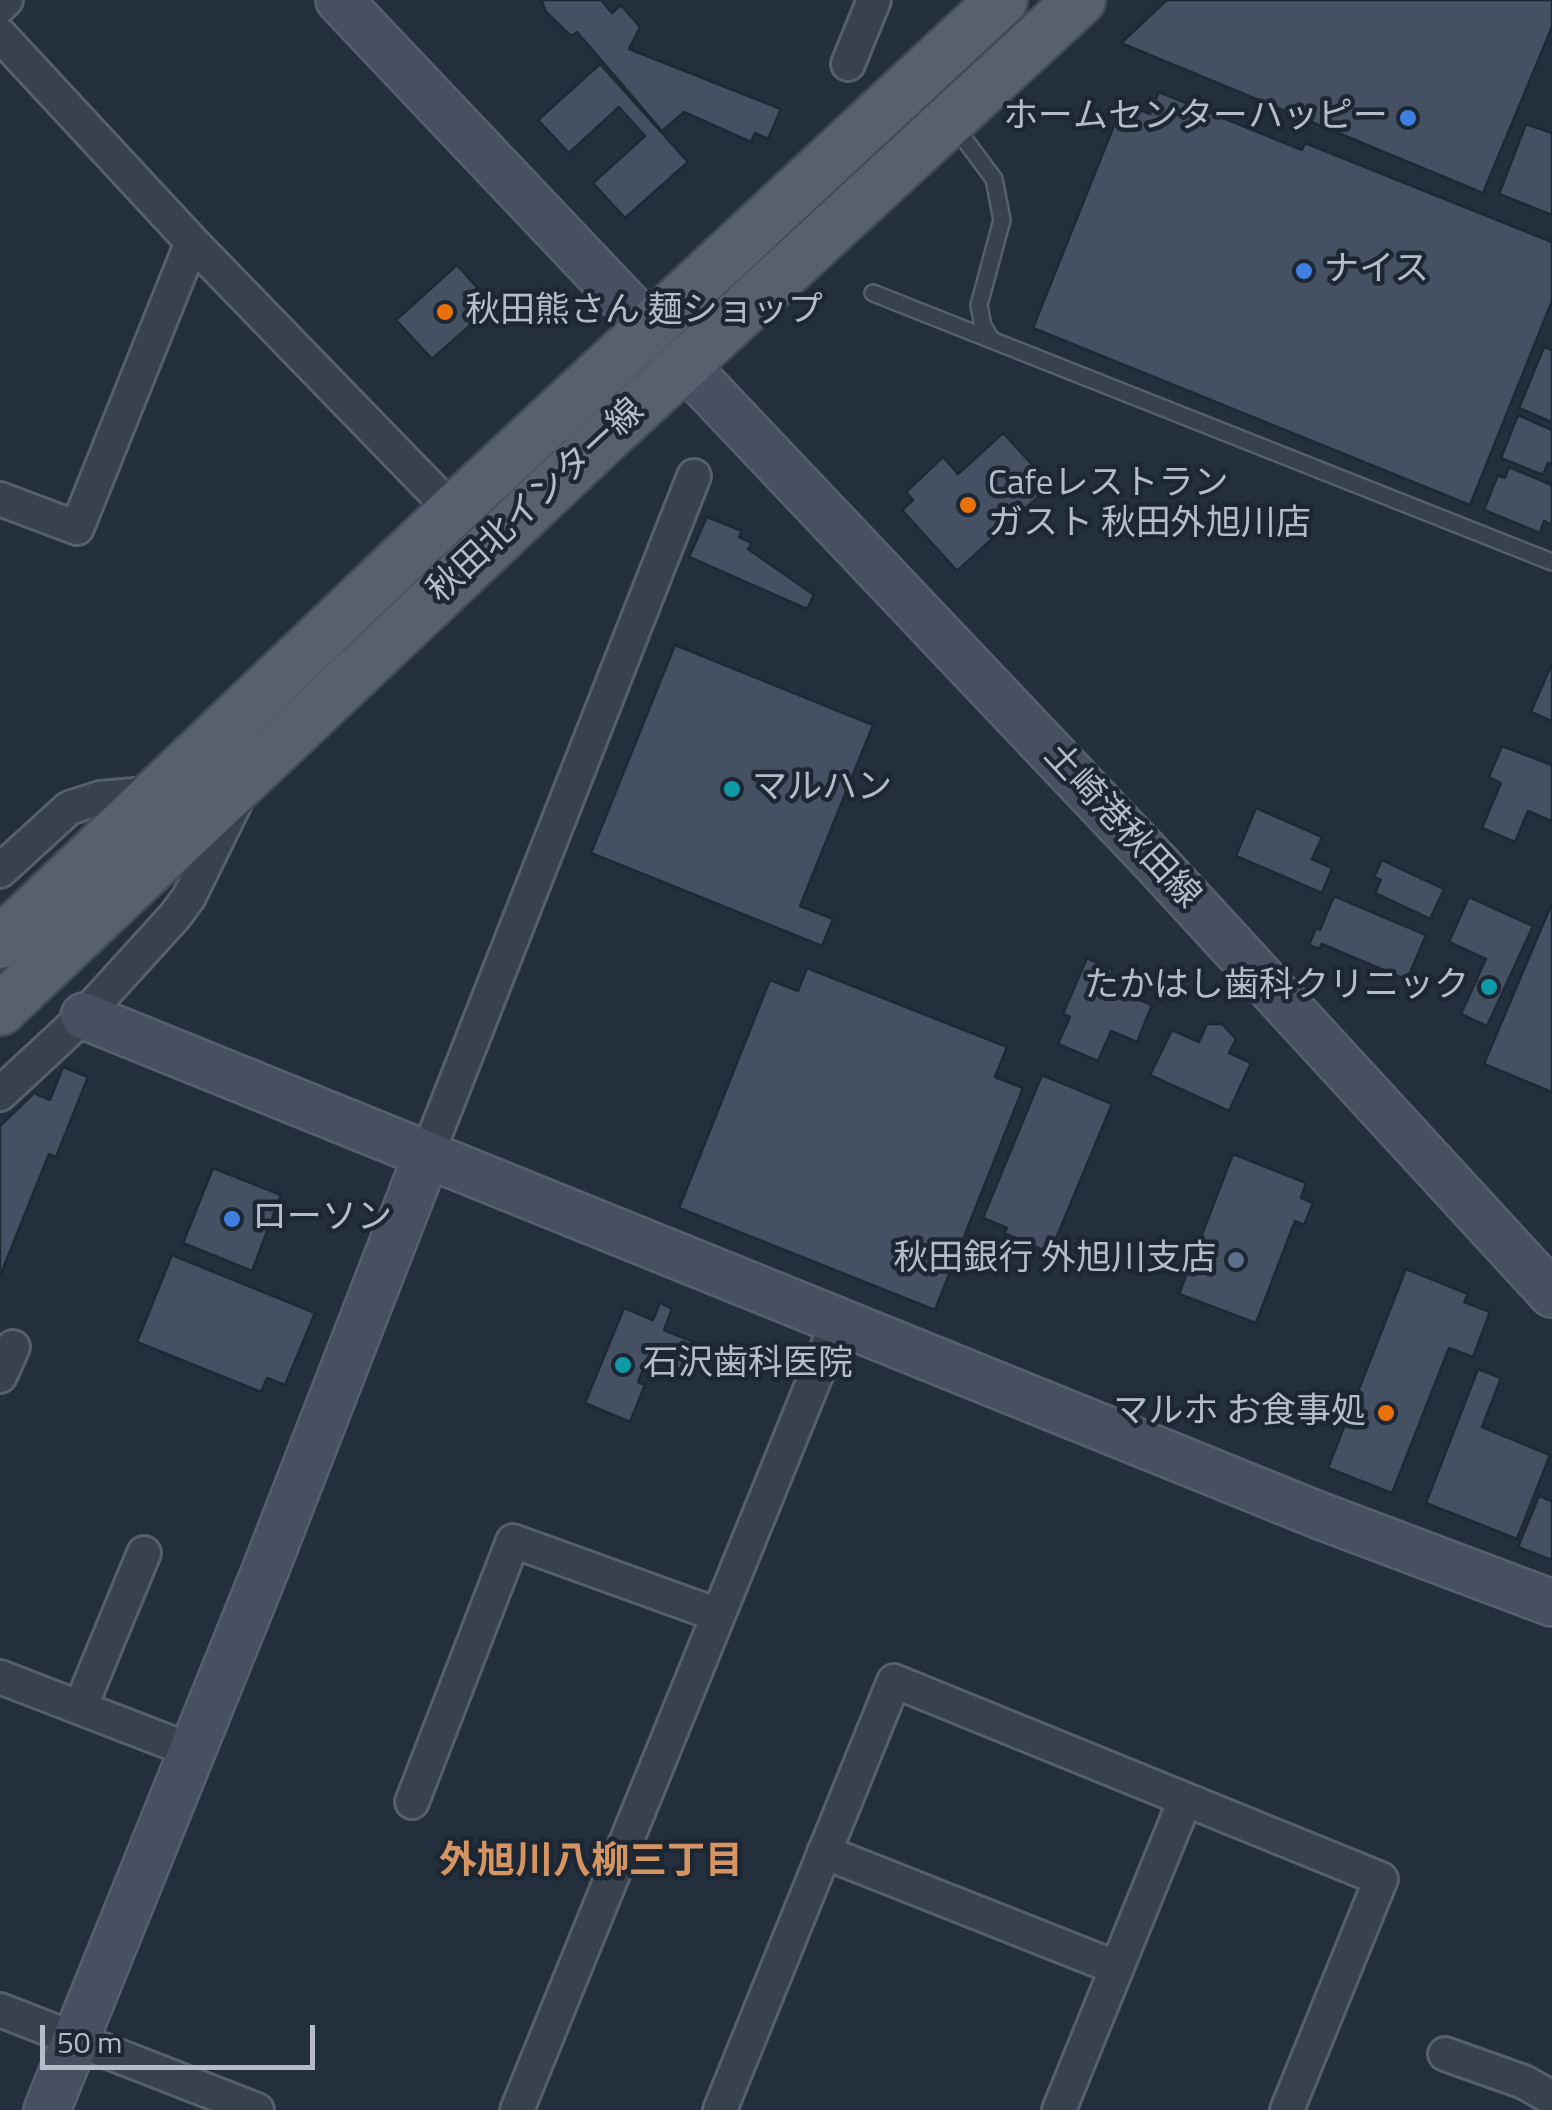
<!DOCTYPE html>
<meta charset="utf-8">
<style>
body{margin:0}
#map{position:relative;width:1552px;height:2110px;overflow:hidden;background:#242f3e;font-family:"Titillium Web",sans-serif}
canvas{display:block}
.scale{position:absolute;left:40px;top:2025px;width:275px;height:45px;box-sizing:border-box;border:5px solid #b4bcc9;border-top:0;padding-left:12px;font-size:30px;line-height:35px;white-space:nowrap;color:#b4bcc9;-webkit-text-stroke:8px #1d2633;paint-order:stroke}
</style>
<div id="map">
<canvas width="1552" height="2110"></canvas>
<div class="scale">50 m</div>
</div>
<script>
const context = document.querySelector('canvas').getContext('2d');
context.lineJoin = 'round';
function fill(path, color) { context.fillStyle = color; context.fill(path, 'evenodd'); }
const toPath = rows => new Path2D(rows.map(r => 'M' + r).join(''));
function strokePath(path, color, width, dash) { context.strokeStyle = color; context.lineWidth = width; context.lineCap = dash ? 'butt' : 'round'; context.setLineDash(dash || []); context.stroke(path); }
function write(font, color, halo, rows, align = 'center') {
  context.font = font + ' "Titillium Web","Noto Sans JP",sans-serif'; context.lineWidth = 9; context.setLineDash([]); context.textBaseline = 'middle'; context.strokeStyle = halo; context.fillStyle = color; for (const [text, x, y, turn = 0] of rows) {
    context.save(); context.translate(x, y); context.rotate((+turn || 0) * Math.PI / 180); context.textAlign = isNaN(turn) ? turn : align; if (halo) context.strokeText(text, 0, 0); context.fillText(text, 0, 0); context.restore();
  }
}
const building = toPath([
 [541,0,601,0,612,13,621,5,640,27,629,49,781,109,768,139,755,133,751,142,684,112,662,131,577,32,571,36,546,12,541,0],
 [1167,0,1552,0,1552,27,1483,193,1121,43,1167,0],
 [600,64,688,162,625,218,593,183,645,136,619,107,569,153,538,120,600,64],
 [1159,92,1302,150,1305,143,1552,242,1552,301,1470,505,1033,328,1123,103,1150,114,1159,92],
 [1526,124,1552,133,1552,215,1499,194,1526,124],
 [457,265,493,305,432,359,396,320,457,265],
 [1544,347,1552,350,1552,422,1519,408,1544,347],
 [1518,415,1552,430,1552,464,1548,463,1543,475,1501,458,1518,415],
 [1003,433,1051,485,957,571,902,510,913,500,906,492,943,457,958,474,1003,433],
 [1509,467,1552,485,1552,525,1544,521,1540,533,1484,510,1498,475,1505,478,1509,467],
 [707,517,742,531,739,537,752,543,748,549,814,595,807,609,689,557,707,517],
 [675,645,873,725,800,906,833,919,822,946,591,853,675,645],
 [1552,663,1552,721,1531,712,1552,663],
 [1502,746,1552,765,1552,821,1528,811,1515,842,1482,828,1501,783,1489,777,1502,746],
 [1256,808,1322,837,1312,859,1332,868,1322,893,1236,856,1256,808],
 [1382,860,1444,889,1430,919,1375,893,1381,880,1374,877,1382,860],
 [1334,896,1426,935,1407,980,1322,944,1319,949,1309,945,1316,928,1320,930,1334,896],
 [1469,897,1533,926,1487,1026,1461,1014,1486,959,1449,942,1469,897],
 [1552,903,1552,1092,1484,1064,1552,903],
 [1087,958,1113,970,1105,986,1152,1005,1137,1042,1111,1031,1098,1061,1058,1044,1070,1017,1063,1014,1087,958],
 [807,968,1007,1047,995,1077,1023,1088,935,1310,679,1208,770,980,798,991,807,968],
 [1207,1024,1222,1024,1236,1039,1229,1053,1251,1063,1229,1111,1150,1075,1172,1030,1199,1042,1207,1024],
 [63,1067,88,1077,56,1157,49,1154,0,1276,0,1126,34,1093,50,1100,63,1067],
 [1042,1075,1112,1104,1050,1253,1004,1233,1007,1228,983,1218,1042,1075],
 [1233,1154,1306,1183,1301,1198,1313,1203,1304,1225,1295,1221,1256,1323,1179,1294,1233,1154],
 [213,1168,281,1195,252,1271,183,1243,213,1168],
 [172,1255,315,1313,285,1385,267,1378,261,1392,137,1342,172,1255],
 [1406,1269,1468,1294,1464,1302,1490,1312,1473,1357,1449,1348,1392,1493,1328,1468,1406,1269],
 [660,1303,672,1309,664,1330,701,1345,689,1373,648,1357,638,1382,645,1385,630,1422,585,1403,624,1308,653,1320,660,1303],
 [1478,1369,1501,1378,1482,1427,1550,1455,1517,1539,1426,1503,1478,1369],
 [1539,1496,1552,1501,1552,1560,1518,1547,1539,1496]
]);
fill(building, '#455162');
strokePath(building, '#1f2835', 2.5);
const lane = toPath([
 [953,124,994,179,1002,220,979,305,983,326,991,339],
 [873,293,1552,562]
]);
const street = toPath([
 [0,6,6,0],
 [0,35,192,242,453,511],
 [848,64,874,0],
 [0,499,77,528,192,242],
 [0,871,69,808,100,798,158,793],
 [0,1094,84,1016,175,916,189,897,236,801],
 [427,1155,694,476],
 [0,1376,13,1347],
 [0,1677,192,1751],
 [80,1708,144,1553],
 [412,1802,513,1541,718,1615],
 [824,1852,1117,1968],
 [0,2010,257,2110],
 [1445,2054,1524,2082,1552,2098],
 [517,2110,838,1321],
 [720,2110,894,1681,1381,1879,1287,2110],
 [1059,2110,1185,1800]
]);
const secondary = toPath([
 [339,0,1156,863,1552,1294],
 [84,1016,1318,1515,1552,1603],
 [47,2110,265,1571,427,1155]
]);
const primary = toPath([
 [0,943,453,511,1002,0],
 [0,1010,604,439,1080,0]
]);
strokePath(lane, '#565f6c', 20);
strokePath(street, '#565f6c', 38);
strokePath(secondary, '#565f6c', 50);
strokePath(primary, '#414a57', 55);
strokePath(lane, '#38414e', 15);
strokePath(street, '#38414e', 32);
strokePath(secondary, '#465061', 45);
strokePath(primary, '#56606e', 50);
for (const [x, y, r, color] of [
 [1408,118,10,"#3f7fe0"],
 [1304,271,10,"#3f7fe0"],
 [445,312,10,"#e8710a"],
 [968,505,10,"#e8710a"],
 [732,789,10,"#0f9aa8"],
 [1489,987,10,"#0f9aa8"],
 [232,1219,10,"#3f7fe0"],
 [1236,1260,10,"#5c6f8a"],
 [623,1365,10,"#0f9aa8"],
 [1386,1413,10,"#e8710a"]
]) { const dot = new Path2D(); dot.arc(x, y, r, 0, 2 * Math.PI); context.fillStyle = color; context.fill(dot); strokePath(dot, '#1d2633', 4); }
write('35px', '#b4bcc9', '#1d2633', [
 ["ホームセンターハッピー",1388,118,"right"],
 ["ナイス",1324,271],
 ["秋田熊さん 麺ショップ",465,312],
 ["Cafeレストラン",988,485],
 ["ガスト 秋田外旭川店",988,525],
 ["マルハン",752,789],
 ["たかはし歯科クリニック",1469,987,"right"],
 ["ローソン",252,1219],
 ["秋田銀行 外旭川支店",1216,1260,"right"],
 ["石沢歯科医院",643,1365],
 ["マルホ お食事処",1366,1413,"right"]
], 'left');
write('35px', '#b4bcc9', '#1d2633', [
 ["秋田北インター線",537,502,-43],
 ["土崎港秋田線",1121,827,47]
]);
write('bold 38px', '#d59563', '#1d2633', [
 ["外旭川八柳三丁目",591,1864]
]);
</script>
